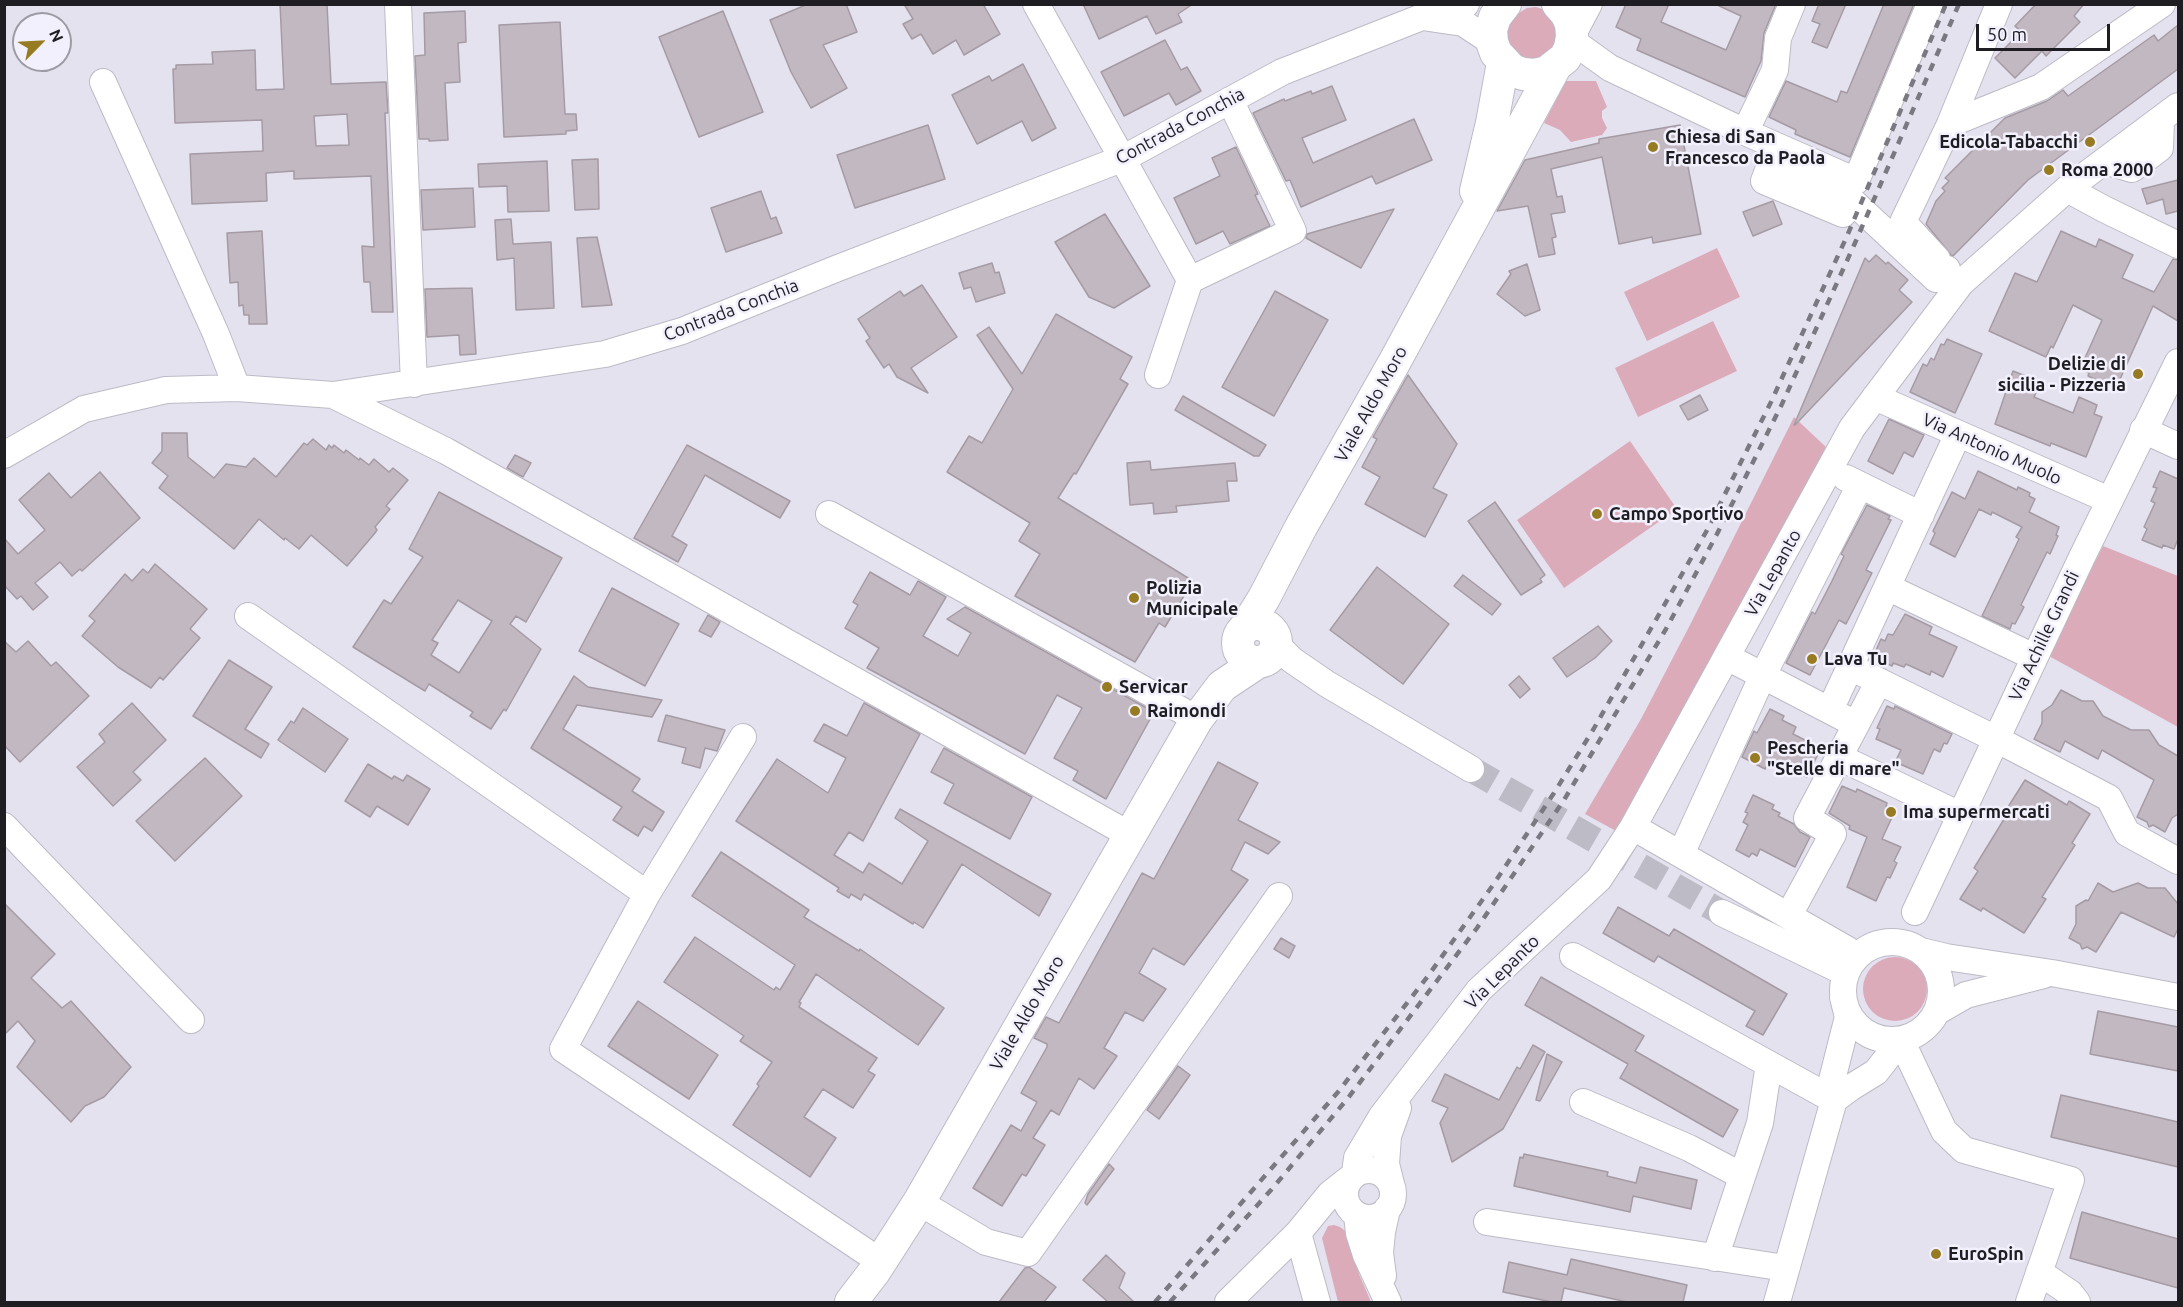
<!DOCTYPE html>
<style>
body{margin:0}
#map{position:relative;width:2183px;height:1307px;overflow:hidden;background:#e5e2ef;font-family:Ubuntu,sans-serif}
canvas{display:block}
.frame{position:absolute;inset:0;border:6px solid #1e1d22;pointer-events:none}
.north{position:absolute;left:12px;top:12px;width:60px;height:60px;box-sizing:border-box;background:#f2f0fc;border:2px solid #9d9ca5;border-radius:50%;rotate:66deg;font-size:16px;font-weight:700;line-height:24px;text-align:center;color:#1e1d22}
.north::after{content:'';display:block;margin:auto;width:21px;height:27px;background:#967b23;clip-path:polygon(50% 0,100% 100%,50% 72%,0 100%)}
.scale{position:absolute;left:1976px;top:24px;width:134px;height:27px;box-sizing:border-box;border:3px solid #1e1d22;border-top:0;padding-left:8px;font-size:18px;line-height:21px;white-space:nowrap;color:#1e1d22;-webkit-text-stroke:4px #f2f0fc;paint-order:stroke}
</style>
<div id="map">
<canvas width="2183" height="1307"></canvas>
<div class="frame"></div>
<div class="north">N</div>
<div class="scale">50 m</div>
</div>
<script>
const context = document.querySelector('canvas').getContext('2d');
context.lineJoin = 'round';
function fill(path, color) { context.fillStyle = color; context.fill(path, 'evenodd'); }
const toPath = rows => new Path2D(rows.map(r => 'M' + r).join(''));
function strokePath(path, color, width, dash) { context.strokeStyle = color; context.lineWidth = width; context.lineCap = dash ? 'butt' : 'round'; context.setLineDash(dash || []); context.stroke(path); }
function write(font, color, halo, rows, align = 'center') {
  context.font = font + ' Ubuntu,sans-serif'; context.lineWidth = 5; context.setLineDash([]); context.textBaseline = 'middle'; context.strokeStyle = halo; context.fillStyle = color; for (const [text, x, y, turn = 0] of rows) {
    context.save(); context.translate(x, y); context.rotate((+turn || 0) * Math.PI / 180); context.textAlign = isNaN(turn) ? turn : align; if (halo) context.strokeText(text, 0, 0); context.fillText(text, 0, 0); context.restore();
  }
}
fill(toPath([
 [1536,7,1545,10,1558,22,1557,48,1535,62,1518,57,1508,43,1506,34,1512,17,1527,8],
 [1566,81,1596,81,1607,107,1602,111,1602,118,1607,128,1602,135,1571,142,1560,130,1544,123],
 [1717,248,1740,297,1647,341,1624,292],
 [1713,321,1737,371,1638,417,1615,368],
 [1794,417,1826,447,1676,726,1616,831,1585,814,1641,719,1691,623],
 [1630,441,1677,509,1564,588,1517,520],
 [2103,546,2178,576,2178,727,2047,655],
 '1863 989a32 32 0 1 1 64 0a32 32 0 1 1-64 0Z',
 [1334,1225,1340,1227,1348,1233,1359,1274,1371,1302,1338,1302,1322,1238,1328,1226]
]), '#dbabba');
const building = toPath([
 [280,4,327,4,331,84,386,82,388,113,385,113,393,312,372,312,370,282,364,282,362,246,374,247,371,176,294,179,294,171,266,173,267,201,192,204,190,154,263,151,262,120,175,123,173,69,176,69,176,65,213,64,212,52,255,50,256,90,284,89,280,4],
 [347,114,349,145,316,146,314,116,347,114],
 [808,4,846,4,857,32,823,45,847,88,811,108,791,72,770,20,808,4],
 [904,4,983,4,1000,34,964,55,956,40,933,54,921,34,912,39,903,24,913,19,904,4],
 [1083,4,1193,4,1178,14,1182,22,1156,34,1147,16,1099,39,1083,4],
 [1626,4,1669,4,1661,22,1726,50,1741,16,1715,4,1776,4,1764,33,1761,61,1745,97,1637,50,1641,39,1616,27,1626,4],
 [1819,4,1846,4,1827,48,1812,42,1820,24,1812,21,1819,4],
 [1884,4,1914,4,1850,157,1795,134,1796,130,1769,117,1786,81,1837,102,1841,91,1847,93,1884,4],
 [2036,4,2084,4,2074,16,2080,22,2046,56,2042,51,2015,78,1995,58,2021,32,2015,26,2036,4],
 [465,11,466,42,458,43,460,82,445,83,448,140,429,141,429,139,419,139,415,56,425,55,424,13,465,11],
 [723,11,763,112,699,137,659,37,723,11],
 [560,22,565,114,576,114,577,130,566,131,566,134,504,137,499,25,560,22],
 [2178,25,2178,69,2028,180,1953,256,1951,255,1926,224,1936,201,1945,191,1942,188,1949,181,1945,178,2005,118,2047,101,2063,90,2068,96,2154,35,2158,41,2178,25],
 [1165,40,1181,70,1187,67,1201,91,1176,105,1169,93,1124,116,1101,72,1165,40],
 [1023,64,1056,128,1032,141,1022,121,977,144,952,95,989,76,992,81,1023,64],
 [1332,86,1346,120,1302,138,1313,163,1414,119,1432,160,1376,184,1372,176,1301,207,1290,180,1286,181,1253,113,1284,99,1285,101,1311,91,1312,94,1332,86],
 [928,125,945,179,855,208,837,155,928,125],
 [1680,125,1701,234,1653,243,1652,237,1619,244,1602,157,1551,169,1557,197,1562,196,1565,212,1551,214,1556,237,1552,238,1555,254,1539,257,1528,206,1497,211,1525,160,1599,143,1599,139,1680,125],
 [1236,147,1258,194,1255,195,1270,226,1230,244,1223,231,1196,244,1174,198,1220,176,1212,158,1236,147],
 [598,159,599,209,575,210,572,160,598,159],
 [547,161,549,211,508,212,507,186,479,187,478,164,547,161],
 [2178,180,2178,211,2166,214,2163,199,2147,204,2142,189,2178,180],
 [473,188,475,227,423,230,421,190,473,188],
 [761,191,771,219,776,217,782,233,726,252,711,208,761,191],
 [1773,201,1782,224,1753,236,1743,212,1773,201],
 [1394,209,1361,268,1306,238,1307,234,1394,209],
 [1105,214,1150,286,1114,308,1089,297,1055,242,1105,214],
 [511,219,513,244,551,242,554,308,516,310,514,258,497,260,495,220,511,219],
 [262,231,267,324,249,324,249,315,244,315,243,305,239,306,238,282,230,283,227,233,262,231],
 [2061,231,2096,247,2099,239,2133,255,2122,278,2154,292,2173,259,2178,260,2178,321,2153,306,2117,386,2106,381,2105,384,2088,376,2089,373,2080,369,2102,320,2073,305,2053,348,2051,346,2046,357,1989,331,2015,273,2037,282,2061,231],
 [597,237,612,305,582,307,577,238,597,237],
 [1876,255,1886,264,1888,262,1908,280,1899,290,1912,302,1795,425,1794,425,1865,258,1869,262,1876,255],
 [992,263,995,273,999,272,1005,293,976,302,971,287,964,289,959,273,992,263],
 [1527,264,1540,310,1525,316,1497,294,1511,274,1509,271,1527,264],
 [922,285,957,337,911,368,928,393,897,377,889,364,884,368,866,341,870,338,858,319,900,291,904,296,922,285],
 [472,288,476,354,460,355,459,335,427,337,425,289,472,288],
 [1275,291,1328,320,1274,416,1222,387,1275,291],
 [1056,314,1132,357,1120,379,1128,384,1076,474,1074,473,1058,498,1193,581,1165,627,1159,623,1135,662,1015,596,1040,554,1019,541,1030,523,947,472,969,436,982,443,1013,389,977,335,989,327,1022,374,1056,314],
 [1947,339,1982,354,1955,413,1910,392,1923,364,1927,366,1931,358,1934,360,1941,344,1944,345,1947,339],
 [2013,371,2041,382,2034,397,2073,413,2079,397,2097,405,2094,414,2102,417,2086,457,2051,443,2050,446,1995,424,2013,371],
 [1408,375,1457,444,1433,488,1447,495,1425,537,1365,504,1380,477,1362,467,1377,439,1373,437,1408,375],
 [1700,395,1708,410,1688,420,1680,406,1700,395],
 [1183,396,1266,445,1259,456,1254,456,1175,410,1183,396],
 [1889,419,1924,435,1913,457,1904,452,1893,474,1868,461,1889,419],
 [162,433,187,433,188,457,214,478,226,464,246,467,254,458,276,477,304,443,307,445,313,439,326,450,329,445,332,448,334,445,344,453,346,450,359,460,360,458,369,465,374,459,389,472,393,468,408,480,386,506,390,509,375,527,377,530,375,533,347,566,311,535,299,549,285,538,284,540,259,519,234,549,159,488,168,476,152,463,162,451,162,433],
 [687,445,790,501,780,518,705,475,672,536,687,545,678,562,634,538,687,445],
 [515,455,531,463,523,477,507,468,515,455],
 [1150,461,1151,470,1235,463,1237,481,1227,481,1229,501,1176,506,1177,512,1154,514,1153,503,1130,505,1127,463,1150,461],
 [1978,471,2017,490,2018,487,2030,493,2029,496,2035,499,2029,512,2059,527,2056,535,2058,536,2050,554,2047,552,2021,605,2024,607,2015,624,2012,623,2010,629,1982,616,2019,539,2016,537,2022,527,1992,512,1991,515,1979,509,1955,557,1930,544,1935,533,1933,531,1952,492,1965,499,1978,471],
 [2160,471,2178,479,2178,539,2174,549,2163,545,2162,548,2142,540,2147,529,2144,527,2155,503,2151,501,2157,488,2153,487,2160,471],
 [100,472,140,518,82,571,80,569,72,576,60,562,35,583,48,597,33,610,21,596,17,599,4,585,4,538,18,554,45,530,19,500,49,473,71,498,100,472],
 [439,492,562,558,526,622,516,616,510,624,541,649,506,711,504,709,491,729,470,716,473,712,429,684,425,691,353,647,384,600,391,604,423,557,409,549,439,492],
 [458,600,492,621,459,673,431,655,438,643,432,640,458,600],
 [1495,502,1545,575,1540,579,1542,582,1521,595,1468,521,1495,502],
 [1867,505,1890,516,1888,519,1891,520,1866,570,1872,573,1846,624,1839,620,1810,675,1786,663,1812,612,1815,614,1832,581,1844,556,1841,554,1867,505],
 [155,564,207,609,190,629,200,638,163,680,160,677,151,688,118,667,82,636,95,621,89,616,125,574,132,581,143,569,148,573,155,564],
 [1377,567,1449,624,1403,684,1330,630,1377,567],
 [870,572,910,595,918,581,946,597,923,636,958,656,971,633,947,619,965,607,1154,712,1106,799,1073,780,1078,771,1054,758,1082,708,1057,695,1025,754,867,668,879,648,845,628,858,605,853,602,870,572],
 [1463,575,1501,604,1492,615,1454,586,1463,575],
 [612,588,679,624,645,686,579,651,612,588],
 [1905,614,1932,627,1929,634,1957,647,1943,677,1931,671,1930,675,1906,664,1904,667,1893,663,1892,666,1873,657,1881,639,1885,641,1888,634,1893,635,1905,614],
 [708,615,720,622,711,637,699,631,708,615],
 [1598,626,1612,641,1595,658,1567,677,1553,658,1598,626],
 [4,641,16,652,28,641,51,666,56,662,89,696,20,762,4,745,4,641],
 [229,660,272,687,245,729,269,744,261,758,193,716,229,660],
 [574,676,588,687,662,700,652,717,577,705,563,729,640,779,632,791,664,812,652,831,644,826,638,836,613,820,622,807,531,748,574,676],
 [1519,676,1530,689,1520,698,1509,685,1519,676],
 [2061,690,2082,701,2093,701,2103,716,2131,730,2149,730,2159,745,2178,756,2178,814,2172,818,2165,832,2153,825,2149,827,2147,822,2137,817,2154,780,2102,750,2098,759,2065,741,2060,752,2034,739,2042,723,2042,712,2052,705,2061,690],
 [132,703,166,740,133,772,141,780,113,806,77,767,105,742,99,734,132,703],
 [864,703,920,734,863,841,849,832,834,855,863,873,869,863,902,884,928,841,895,818,900,809,1051,894,1039,916,962,864,923,928,914,922,913,924,864,894,861,900,851,894,849,898,837,891,839,888,736,821,777,759,828,793,846,758,814,741,824,724,847,736,864,703],
 [1887,706,1894,709,1895,706,1952,734,1947,744,1944,743,1940,752,1934,749,1923,774,1895,762,1901,750,1876,739,1880,729,1877,728,1887,706],
 [303,708,348,739,325,772,278,740,291,721,294,723,303,708],
 [1770,709,1784,716,1782,720,1796,727,1793,734,1821,748,1807,777,1771,759,1765,769,1742,757,1754,731,1757,733,1770,709],
 [666,715,725,730,717,751,705,748,700,768,682,763,686,748,658,741,666,715],
 [944,748,1032,797,1010,839,944,803,954,784,931,772,944,748],
 [205,758,242,796,175,861,136,821,205,758],
 [1218,762,1258,783,1238,820,1280,842,1268,854,1245,842,1231,870,1248,880,1184,965,1153,948,1139,973,1166,989,1143,1021,1125,1012,1104,1048,1117,1056,1094,1089,1079,1078,1059,1115,1051,1110,1033,1138,1045,1145,1026,1176,1022,1174,1002,1206,973,1188,1011,1125,1021,1131,1037,1102,1021,1093,1047,1047,1047,1044,1034,1038,1046,1017,1059,1023,1142,873,1154,879,1218,762],
 [368,764,392,779,394,776,403,781,407,775,430,789,408,825,377,806,370,817,345,801,368,764],
 [2025,780,2067,805,2069,801,2090,814,2072,843,2075,845,2042,897,2046,899,2024,933,1983,908,1981,911,1960,899,1978,871,1974,868,2006,816,2003,815,2025,780],
 [1842,786,1856,792,1857,789,1887,803,1886,806,1895,811,1882,839,1901,847,1894,861,1897,863,1890,878,1887,877,1876,901,1847,887,1867,837,1849,829,1850,826,1829,813,1842,786],
 [1753,795,1774,805,1772,809,1780,813,1778,816,1794,824,1800,832,1810,837,1795,867,1760,849,1757,856,1752,853,1749,857,1736,850,1748,825,1743,822,1748,813,1745,812,1753,795],
 [721,852,809,910,804,917,859,951,860,949,944,1008,918,1045,816,974,799,1002,801,1003,799,1007,877,1058,868,1071,875,1075,853,1108,823,1089,804,1117,836,1138,810,1177,733,1125,759,1086,757,1084,772,1062,740,1041,744,1036,664,982,695,937,774,990,776,987,780,990,795,965,692,896,721,852],
 [2098,883,2113,892,2138,883,2148,888,2165,888,2178,904,2178,929,2174,937,2121,912,2096,952,2087,947,2082,949,2080,944,2069,938,2076,924,2076,906,2086,900,2088,901,2098,883],
 [4,903,55,954,31,978,62,1008,71,1001,131,1067,104,1097,85,1106,71,1122,17,1067,35,1041,18,1021,4,1035,4,903],
 [1618,907,1669,936,1674,929,1787,994,1763,1035,1746,1026,1755,1011,1658,956,1654,962,1603,933,1618,907],
 [1281,938,1295,946,1289,958,1274,949,1281,938],
 [1541,977,1644,1036,1635,1051,1738,1110,1723,1137,1620,1078,1628,1064,1525,1005,1541,977],
 [638,1001,718,1055,689,1099,608,1046,638,1001],
 [2098,1011,2178,1027,2178,1071,2090,1054,2098,1011],
 [1533,1045,1545,1052,1503,1129,1452,1162,1440,1123,1448,1108,1432,1101,1445,1074,1499,1100,1517,1067,1520,1069,1533,1045],
 [1547,1054,1562,1062,1540,1101,1536,1100,1547,1054],
 [1178,1066,1190,1075,1159,1119,1147,1110,1178,1066],
 [2061,1095,2178,1122,2178,1167,2051,1137,2061,1095],
 [1524,1154,1608,1172,1607,1176,1636,1183,1640,1167,1697,1180,1691,1209,1633,1196,1630,1212,1514,1186,1520,1157,1523,1158,1524,1154],
 [1109,1164,1114,1169,1087,1205,1085,1203,1088,1194,1109,1164],
 [2082,1212,2178,1239,2178,1288,2070,1258,2082,1212],
 [1106,1255,1125,1273,1119,1288,1134,1302,1108,1302,1083,1280,1106,1255],
 [1571,1259,1687,1285,1683,1302,1627,1302,1564,1288,1561,1302,1552,1302,1503,1292,1509,1262,1567,1275,1571,1259],
 [1029,1267,1056,1287,1044,1302,999,1302,1025,1268,1029,1267]
]);
fill(building, '#c2b8c1');
strokePath(building, '#a59ba4', 1.5);
strokePath(toPath([
 [1471,769,1722,913]
]), '#bdbbc6', 26, [26, 13]);
const minor = toPath([
 [398,4,414,384],
 [1036,4,1190,280],
 [1429,18,1463,23,1492,42],
 [1572,36,1589,4],
 [1571,40,1610,68,1745,132,1856,181,1930,4],
 [103,82,216,334,237,388],
 [1950,124,2041,87,2162,4],
 [1745,132,1775,70,1778,38,1792,4],
 [1777,147,1764,181,1843,214,1847,207,1782,178,1785,170,1850,199,1936,279,1947,269],
 [2105,161,2132,169,2160,148,2161,120],
 [2067,189,2104,209,2178,245],
 [1937,259,1903,222,1950,124,1999,4],
 [1158,375,1190,280,1293,231,1230,100],
 [333,395,446,451,1130,835],
 [1875,397,2109,500],
 [2143,430,2178,446],
 [4,455,84,409,166,390,237,388,333,395,605,354,682,331,838,268,1124,158,1282,72,1422,17,1466,4],
 [1846,478,1921,515],
 [829,514,1197,719],
 [1887,587,2034,657],
 [248,616,647,894],
 [1275,638,1282,650,1292,660,1327,684,1471,769],
 [1727,657,1844,718],
 [1850,667,1996,739,2109,798,2127,833,2178,861],
 [1830,710,1958,434],
 [743,737,647,894,563,1049,881,1262],
 [1839,757,1960,815],
 [4,826,191,1020],
 [1633,827,1848,950,1853,960],
 [1681,854,1763,675,1860,485],
 [1915,912,2082,557,2178,362],
 [1722,913,1846,973],
 [1789,915,1833,834,1807,818,1879,681],
 '1843 991a49 49 0 1 1 98 0a49 49 0 1 1-98 0Z',
 [1921,951,1946,957,2052,973,2178,997],
 [1573,956,1834,1100],
 [1938,1011,1966,995,2044,975],
 [1834,1100,1850,1088,1876,1072,1901,1040,1944,1131,1964,1150,2071,1180,2029,1302],
 [1583,1102,1689,1148,1742,1176],
 '1345 1194a24 24 0 1 1 48 0a24 24 0 1 1-48 0Z',
 [1355,1173,1357,1158,1382,1116,1479,990,1599,879,1633,827,1852,428,1961,283,2067,189,2178,106],
 [1391,1184,1386,1164,1388,1136,1398,1108],
 [919,1202,986,1242,1028,1253,1279,896],
 [1357,1215,1359,1233,1366,1255,1388,1302],
 [1487,1222,1785,1268],
 [1298,1233,1317,1302],
 [1715,1258,1760,1123,1769,1064],
 [2039,1272,2070,1293,2077,1302],
 [1383,1276,1380,1253,1382,1232,1387,1209],
 [1228,1302,1298,1233,1330,1194,1349,1179],
 [1777,1302,1834,1100,1832,1080,1848,1017,1843,997]
]);
const major = toPath([
 [1505,4,1495,17,1491,30,1492,42,1496,53,1512,70,1523,74,1535,75,1547,72,1565,58,1570,48,1572,36,1571,24,1566,13,1558,4],
 [1476,191,1492,123,1503,63],
 '1238 643a19 19 0 1 1 38 0a19 19 0 1 1-38 0Z',
 [1246,627,1264,598,1301,527,1394,363,1556,65],
 [851,1302,874,1272,919,1202,1197,719,1222,686,1258,662]
]);
strokePath(minor, '#bdbac6', 28);
strokePath(major, '#bdbac6', 34);
strokePath(minor, '#fff', 26);
strokePath(major, '#fff', 32);
strokePath(toPath([
 [1155,1302,1338,1092,1428,976,1493,885,1554,793,1593,730,1706,532,1771,402,1847,236,1946,4],
 [1170,1302,1271,1190,1348,1098,1477,928,1564,800,1666,629,1717,534,1782,404,1855,243,1959,4]
]), '#7a7881', 4.5, [8, 8]);
for (const [x, y, r, color] of [
 [2090,142,6,"#967b23"],
 [1653,147,6,"#967b23"],
 [2049,170,6,"#967b23"],
 [2138,374,6,"#967b23"],
 [1597,514,6,"#967b23"],
 [1134,598,6,"#967b23"],
 [1812,659,6,"#967b23"],
 [1107,687,6,"#967b23"],
 [1135,711,6,"#967b23"],
 [1755,758,6,"#967b23"],
 [1891,812,6,"#967b23"],
 [1936,1254,6,"#967b23"]
]) { const dot = new Path2D(); dot.arc(x, y, r, 0, 2 * Math.PI); context.fillStyle = color; context.fill(dot); strokePath(dot, '#f2f0fc', 2); }
write('18px', '#1e1d22', '#f2f0fc', [
 ["Contrada Conchia",1180,126,-28],
 ["Contrada Conchia",731,310,-21],
 ["Viale Aldo Moro",1371,404,-61],
 ["Via Antonio Muolo",1992,449,24],
 ["Via Lepanto",1773,573,-61],
 ["Via Achille Grandi",2044,636,-65],
 ["Via Lepanto",1502,972,-45],
 ["Viale Aldo Moro",1027,1013,-60]
]);
write('bold 18px', '#1e1d22', '#f2f0fc', [
 ["Chiesa di San",1665,137],
 ["Francesco da Paola",1665,158],
 ["Edicola-Tabacchi",2078,142,"right"],
 ["Roma 2000",2061,170],
 ["Delizie di",2126,364,"right"],
 ["sicilia - Pizzeria",2126,385,"right"],
 ["Campo Sportivo",1609,514],
 ["Polizia",1146,588],
 ["Municipale",1146,609],
 ["Lava Tu",1824,659],
 ["Servicar",1119,687],
 ["Raimondi",1147,711],
 ["Pescheria",1767,748],
 ["\"Stelle di mare\"",1767,769],
 ["Ima supermercati",1903,812],
 ["EuroSpin",1948,1254]
], 'left');
</script>
